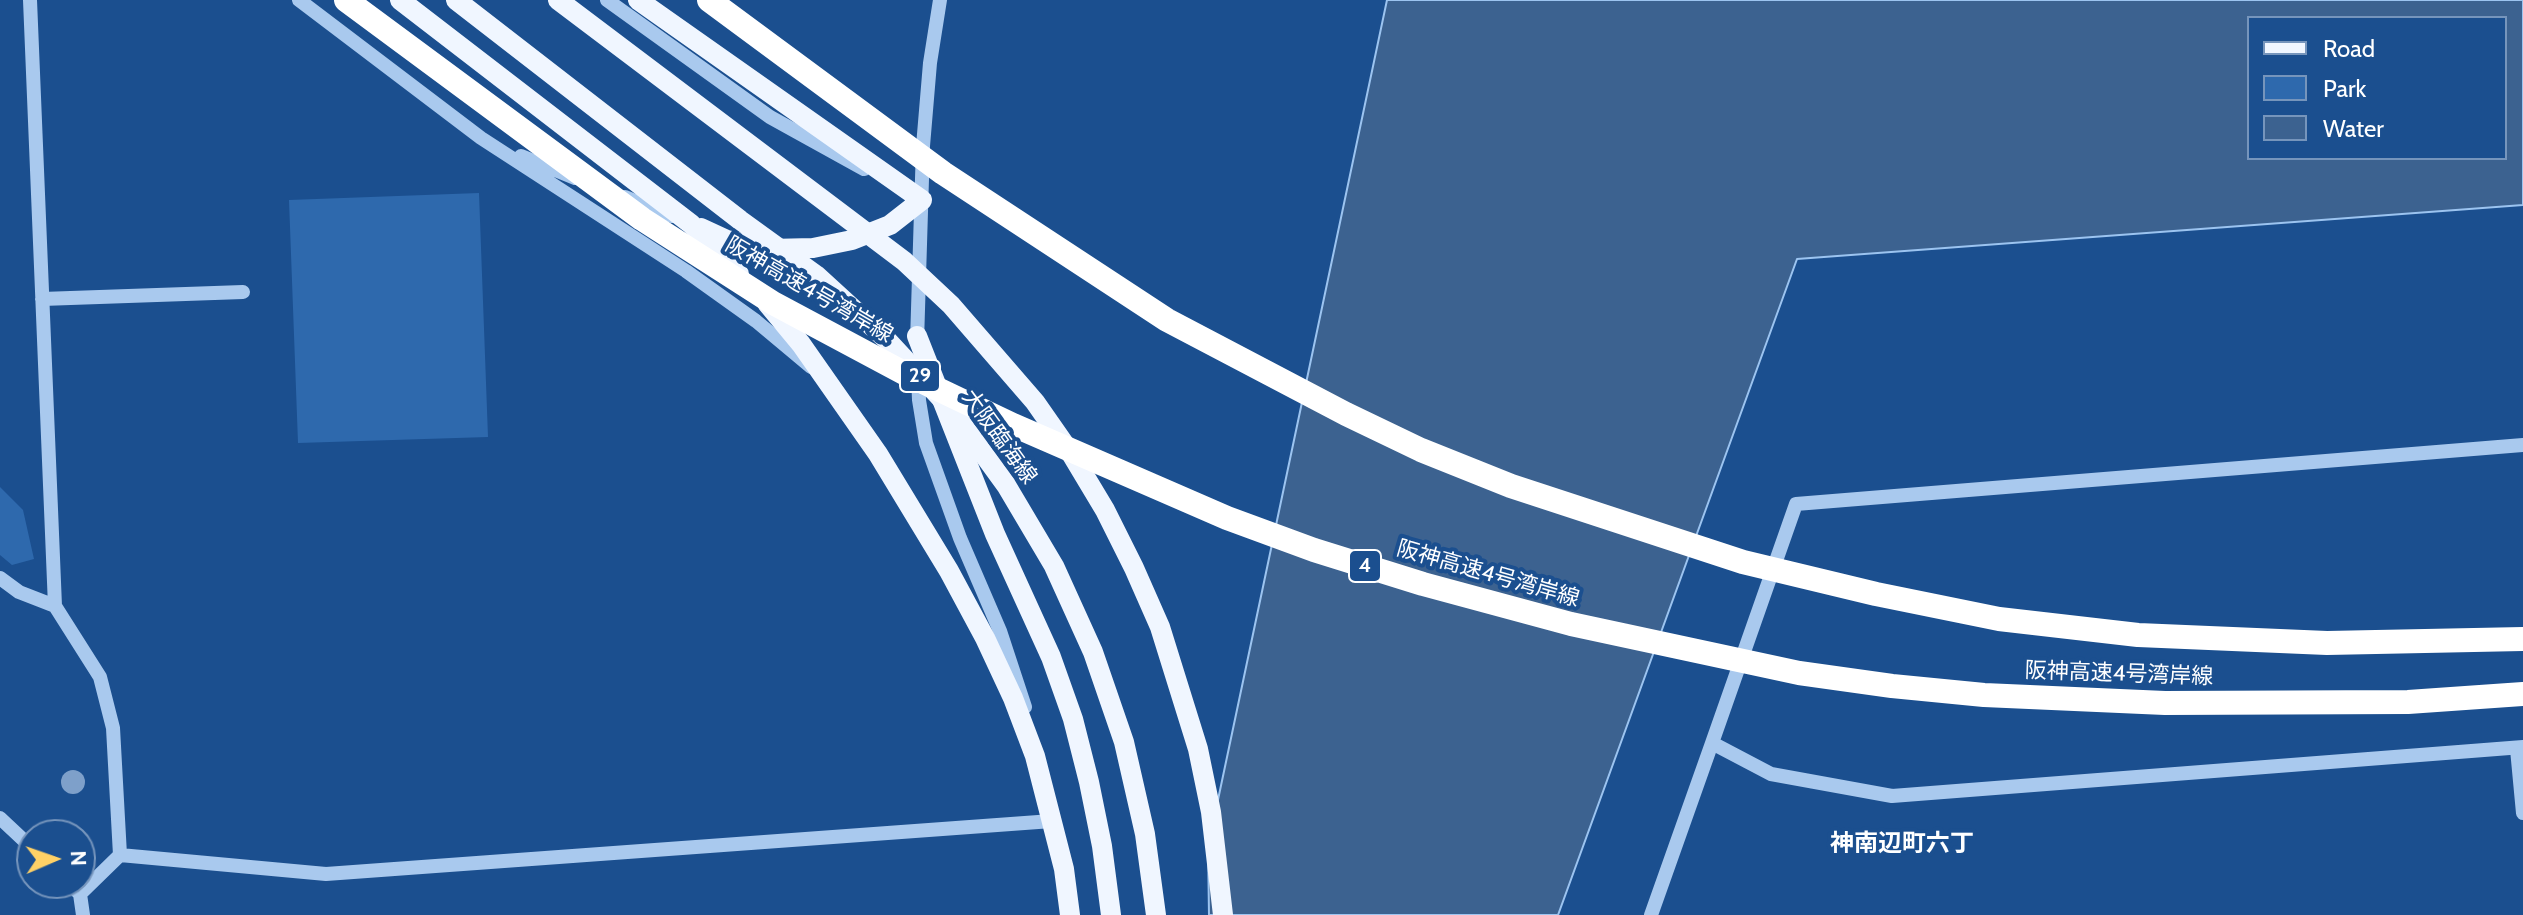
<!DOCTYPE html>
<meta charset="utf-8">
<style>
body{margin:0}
#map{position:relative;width:2523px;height:915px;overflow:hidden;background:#1b4f8f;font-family:Cabin,sans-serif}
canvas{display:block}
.legend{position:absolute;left:2247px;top:16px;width:260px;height:144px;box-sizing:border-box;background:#1b4f8f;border:2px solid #7695bc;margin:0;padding:10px 14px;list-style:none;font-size:24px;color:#fff}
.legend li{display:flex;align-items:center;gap:16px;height:40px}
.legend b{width:40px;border:2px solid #7695bc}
.north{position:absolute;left:16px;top:819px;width:80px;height:80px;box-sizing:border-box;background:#1b4f8f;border:2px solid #7695bc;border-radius:50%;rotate:88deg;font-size:22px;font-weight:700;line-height:32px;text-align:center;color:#fff}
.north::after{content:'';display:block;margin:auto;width:28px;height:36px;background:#ffd166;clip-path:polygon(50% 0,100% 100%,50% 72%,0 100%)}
</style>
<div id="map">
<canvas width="2523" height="915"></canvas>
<ul class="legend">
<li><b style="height:10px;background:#f0f6ff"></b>Road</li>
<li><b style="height:22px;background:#2e69ad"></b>Park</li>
<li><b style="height:22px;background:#3c6290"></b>Water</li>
</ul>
<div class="north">N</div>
</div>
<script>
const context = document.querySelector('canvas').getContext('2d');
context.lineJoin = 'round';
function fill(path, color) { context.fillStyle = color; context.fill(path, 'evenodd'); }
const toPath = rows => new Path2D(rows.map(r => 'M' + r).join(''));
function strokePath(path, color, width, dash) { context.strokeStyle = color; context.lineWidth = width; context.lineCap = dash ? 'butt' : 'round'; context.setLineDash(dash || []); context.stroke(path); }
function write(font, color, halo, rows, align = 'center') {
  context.font = font + ' Cabin,"Noto Sans JP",sans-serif'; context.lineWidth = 8; context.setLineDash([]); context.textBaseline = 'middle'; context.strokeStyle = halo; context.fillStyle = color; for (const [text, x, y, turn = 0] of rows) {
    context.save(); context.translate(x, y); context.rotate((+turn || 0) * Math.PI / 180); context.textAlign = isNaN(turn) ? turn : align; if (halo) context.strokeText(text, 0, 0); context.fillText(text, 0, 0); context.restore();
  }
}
fill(toPath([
 [479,193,488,437,298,443,289,200],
 [0,487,23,510,34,559,12,565,0,555]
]), '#2e69ad');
const water = toPath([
 [1387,0,2523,0,2523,205,1797,259,1558,915,1209,915,1208,847,1387,0],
 [2249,18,2505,18,2505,158,2249,158,2249,18]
]);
fill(water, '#3c6290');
strokePath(water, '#9cc4f0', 2);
strokePath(toPath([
 [30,0,55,606],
 [299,0,481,138,686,271,756,321,811,367],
 [607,0,770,117,864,169],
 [521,156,575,178],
 [625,197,672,216],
 [42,299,243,292],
 [917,342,923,146,930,63,940,0],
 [918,375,919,400,926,443,960,538,1000,631,1025,707],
 [0,578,19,592,55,606,100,677,113,728,120,855,80,894],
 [1712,743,1796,504,2523,445],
 [2517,749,2523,813],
 [0,818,32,848],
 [120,855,326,874,1052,821,1051,813],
 [69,883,80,894,83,915],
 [1651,915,1712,743,1771,774,1892,796,2523,747]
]), '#a9c9ee', 14);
strokePath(toPath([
 [400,0,691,224,739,274],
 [638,0,922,200,890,225,852,240,813,248,770,249,727,240,701,228],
 [767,303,801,344,878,454,949,571,985,638,1013,698,1035,756,1064,869,1070,915],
 [917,336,995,534,1051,657,1073,719,1089,782,1102,846,1111,915]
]), '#f0f6ff', 20);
strokePath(toPath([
 [456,0,740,220,816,275,886,339,950,408,1006,485,1054,566,1093,652,1124,742,1145,834,1156,915],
 [558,0,904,261,951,305,1035,402,1072,455,1105,510,1134,568,1160,627,1198,749,1211,812,1223,915]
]), '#f0f6ff', 20);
strokePath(toPath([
 [346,0,642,219,773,303,904,373,1013,425,1227,518,1314,550,1423,584,1571,624,1799,673,1892,686,1984,695,2165,703,2408,702,2523,694],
 [709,0,943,173,1167,320,1346,414,1421,450,1511,486,1743,562,1876,594,1999,619,2138,635,2327,643,2523,639]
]), '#fff', 24);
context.fillStyle = '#7ea0ca';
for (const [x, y] of [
 [73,782]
]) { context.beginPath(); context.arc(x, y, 12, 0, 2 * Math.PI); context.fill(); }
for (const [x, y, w] of [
 [920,376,40],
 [1365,566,32]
]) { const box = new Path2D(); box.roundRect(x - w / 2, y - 16, w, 32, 6); context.fillStyle = '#1b4f8f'; context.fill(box); strokePath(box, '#fff', 2); }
write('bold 20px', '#fff', null, [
 ["29",920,376],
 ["4",1365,566]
]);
write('22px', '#fff', '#1b4f8f', [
 ["阪神高速4号湾岸線",809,290,30],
 ["大阪臨海線",999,437,54],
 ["阪神高速4号湾岸線",1488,574,16],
 ["阪神高速4号湾岸線",2119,674,2]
]);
write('bold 24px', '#fff', '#1b4f8f', [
 ["神南辺町六丁",1902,844]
]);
</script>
